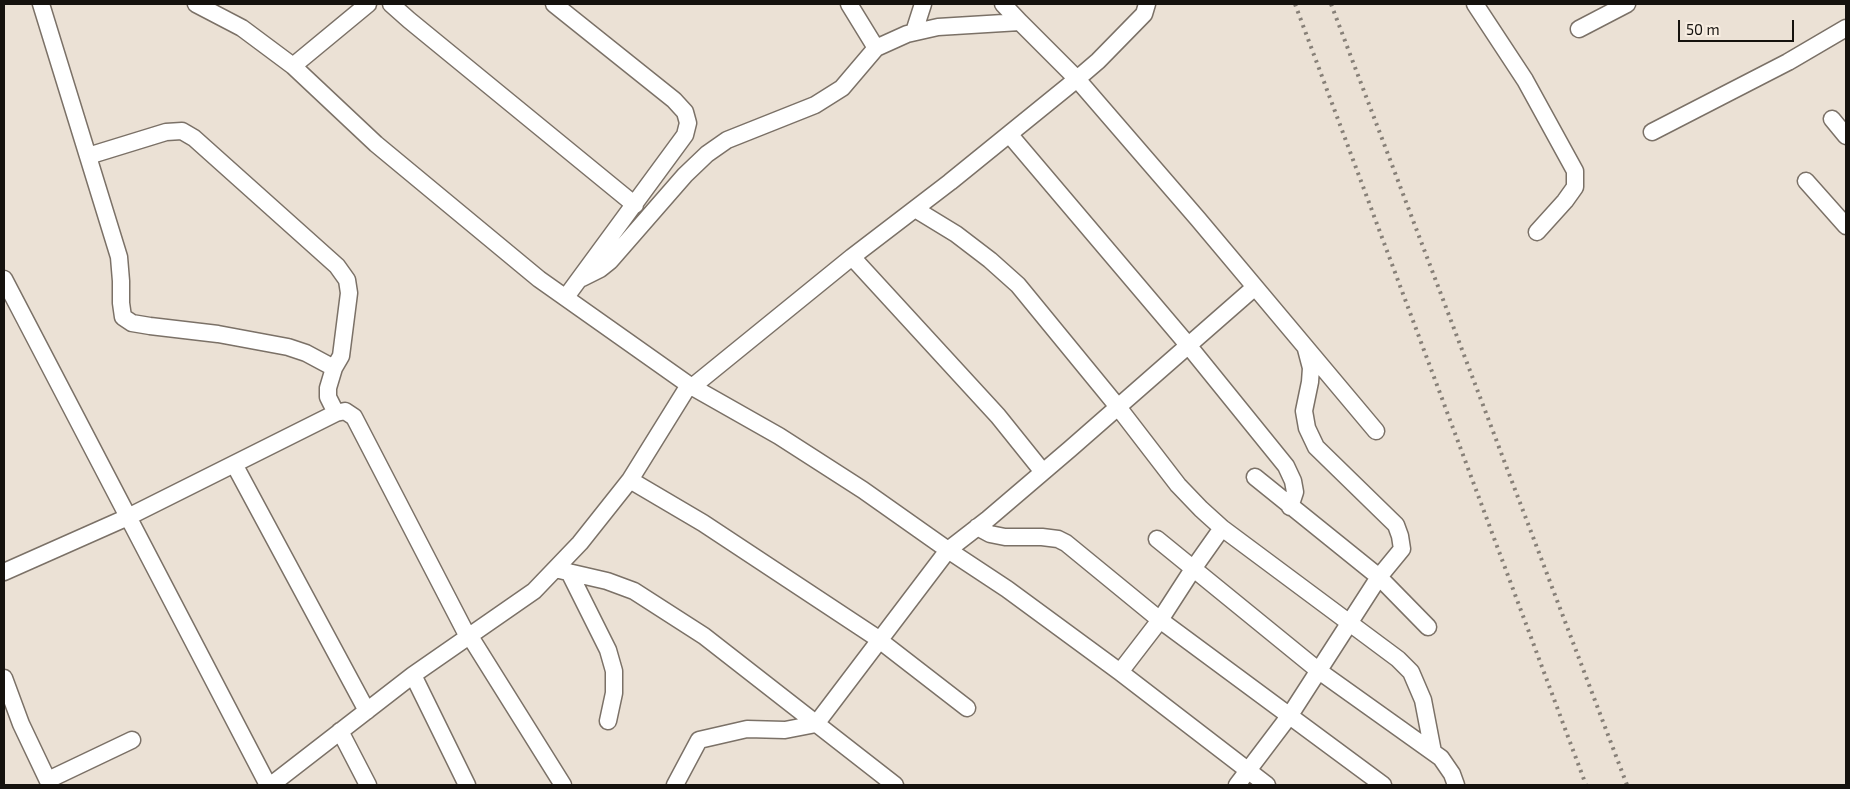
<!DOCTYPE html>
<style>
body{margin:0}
#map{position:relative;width:1850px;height:789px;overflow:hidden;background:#ebe1d5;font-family:"Exo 2",sans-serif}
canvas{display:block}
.frame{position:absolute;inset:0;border:5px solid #15120e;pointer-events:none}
.scale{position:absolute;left:1678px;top:20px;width:116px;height:22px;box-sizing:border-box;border:2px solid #15120e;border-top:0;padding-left:6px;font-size:15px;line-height:18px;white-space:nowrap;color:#15120e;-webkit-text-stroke:4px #f8eee2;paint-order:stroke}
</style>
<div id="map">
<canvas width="1850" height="789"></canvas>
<div class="frame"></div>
<div class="scale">50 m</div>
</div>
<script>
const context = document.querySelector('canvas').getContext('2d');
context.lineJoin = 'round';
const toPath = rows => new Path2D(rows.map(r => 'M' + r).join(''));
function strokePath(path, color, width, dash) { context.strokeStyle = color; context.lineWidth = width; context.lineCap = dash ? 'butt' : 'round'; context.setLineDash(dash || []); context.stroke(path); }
const street = toPath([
 [41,4,119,257,121,281,121,303,123,317,132,323,150,326,218,334,288,347,306,353,334,368],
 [196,4,242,28,293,66,376,144,539,279,689,385,779,436,863,490,948,550,1007,589,1120,672,1267,785],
 [391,4,409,20,635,205],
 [554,4,674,100,685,112,688,123,685,135,566,297],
 [849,4,876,48],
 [1003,4,1020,22],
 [1475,4,1525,80,1575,171,1575,187,1565,201,1537,232],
 [1579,29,1627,4],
 [914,32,923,4],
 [293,66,368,4],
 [1832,119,1846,136],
 [1652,132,1788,62,1846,28],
 [1009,134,1188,345,1286,466,1293,481,1295,492,1290,507],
 [88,156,166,132,182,131,194,138,337,266,347,280,349,293,341,356,334,368,328,388,328,397,336,413],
 [1806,181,1846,226],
 [915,209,956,234,990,260,1018,285,1118,407,1178,485,1201,509,1222,528,1398,659,1411,672,1423,700,1433,752],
 [852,257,998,416,1043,472],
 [582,278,600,269,610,261,685,175,707,154,727,140,815,105,842,88,876,48,907,34,938,27,1020,22,1077,79,1198,219,1376,431],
 [4,279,268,785],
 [692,387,852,257,950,182,1077,79,1098,61,1144,14,1147,4],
 [234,464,367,711],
 [1255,477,1379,577,1428,627],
 [630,480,703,523,874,636,967,708],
 [977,527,990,534,1005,537,1042,537,1058,539,1066,543,1160,620,1383,785],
 [1157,539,1319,671,1441,758,1452,774,1456,785],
 [555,569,607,581,634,591,704,636,895,785],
 [4,572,128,517,336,413,345,411,354,417,468,637,471,638,563,785],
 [569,572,608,650,614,671,614,693,608,721],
 [1120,672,1160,620,1193,569,1222,528],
 [413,675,467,785],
 [4,678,21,724,50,785],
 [340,731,368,785],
 [48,780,132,740],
 [271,785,413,675,534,591,580,543,630,480,689,385],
 [675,785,699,740,747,729,785,730,816,724,948,550,988,519,1070,449,1255,287],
 [1237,785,1290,715,1379,577,1402,549,1400,536,1396,525,1316,447,1307,428,1304,411,1310,382,1311,368,1306,349]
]);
strokePath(street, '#7b7167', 19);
strokePath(street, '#fff', 16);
strokePath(toPath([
 [1295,4,1586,785],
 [1331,4,1627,785]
]), '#878078', 4, [2.5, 5]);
</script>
